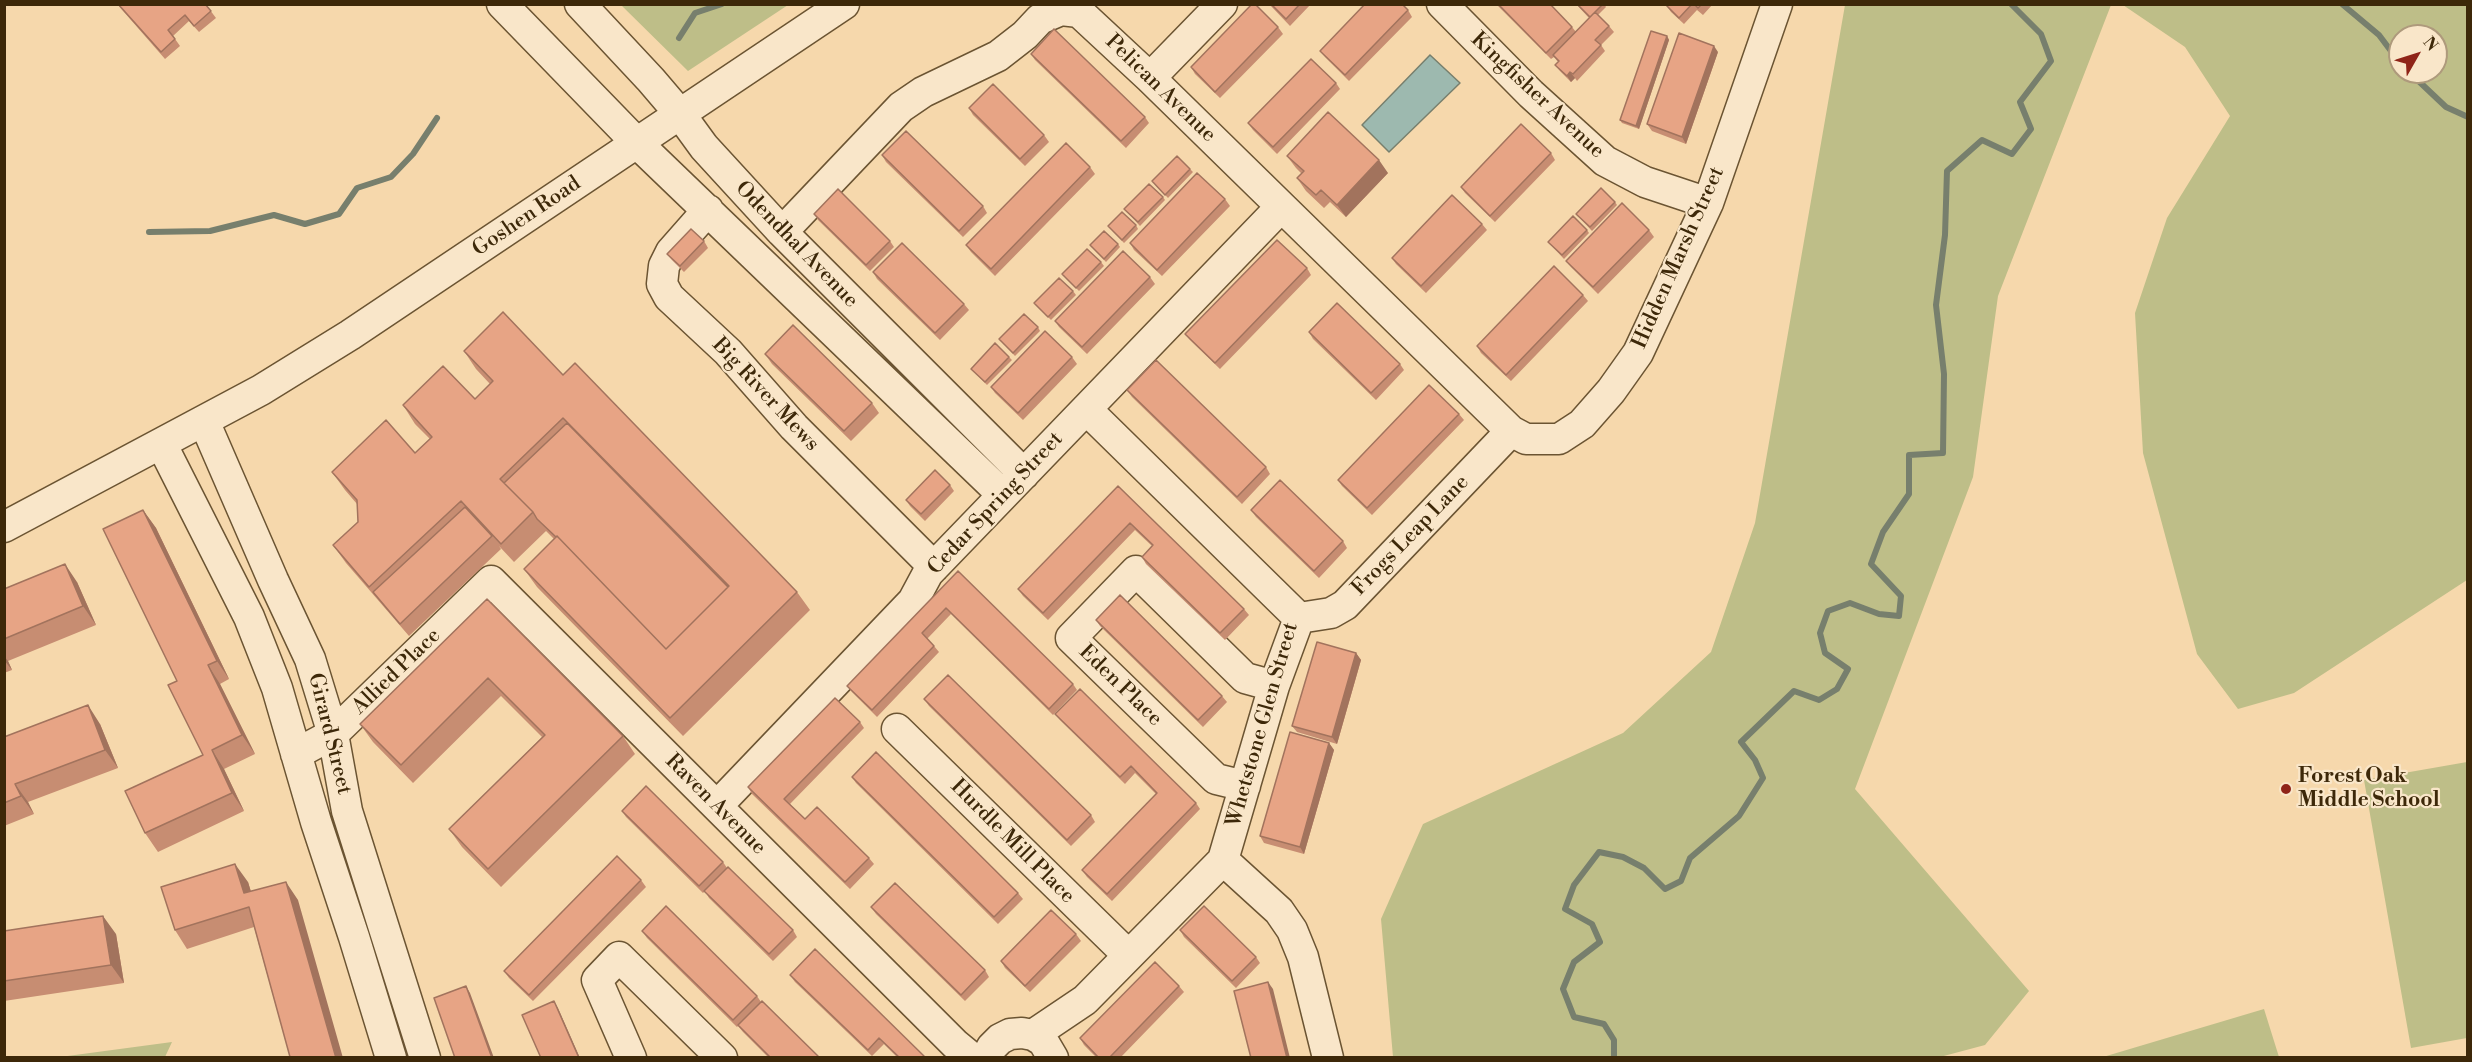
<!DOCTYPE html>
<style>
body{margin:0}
#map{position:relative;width:2472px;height:1062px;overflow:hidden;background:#f6d8ac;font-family:"Libre Bodoni",serif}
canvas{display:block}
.frame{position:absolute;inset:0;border:6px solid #3d2809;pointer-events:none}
.north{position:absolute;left:2388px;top:24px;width:60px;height:60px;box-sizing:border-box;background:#f9e6c9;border:2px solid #ae9a7c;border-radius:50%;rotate:51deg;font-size:16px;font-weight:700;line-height:24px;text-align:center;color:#3d2809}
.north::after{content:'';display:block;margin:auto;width:21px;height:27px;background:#8f2418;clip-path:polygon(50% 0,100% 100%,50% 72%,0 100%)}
</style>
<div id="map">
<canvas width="2472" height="1062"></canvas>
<div class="frame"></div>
<div class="north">N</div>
</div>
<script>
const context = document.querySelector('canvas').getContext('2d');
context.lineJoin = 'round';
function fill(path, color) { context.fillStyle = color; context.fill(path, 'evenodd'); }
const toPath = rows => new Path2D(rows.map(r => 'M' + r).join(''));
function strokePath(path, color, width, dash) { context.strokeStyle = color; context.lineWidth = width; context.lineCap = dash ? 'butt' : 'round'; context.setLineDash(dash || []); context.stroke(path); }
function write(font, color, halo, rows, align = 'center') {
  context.font = font + ' "Libre Bodoni",serif'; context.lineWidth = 4.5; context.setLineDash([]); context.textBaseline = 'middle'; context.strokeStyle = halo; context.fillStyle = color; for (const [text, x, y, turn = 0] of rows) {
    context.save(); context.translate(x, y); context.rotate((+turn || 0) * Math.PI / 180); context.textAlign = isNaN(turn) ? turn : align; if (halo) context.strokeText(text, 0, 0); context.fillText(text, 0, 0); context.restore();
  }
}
fill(toPath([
 [621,5,788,5,688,71],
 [1845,5,2111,5,1998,296,1973,477,1855,789,2029,991,1985,1045,1940,1057,1393,1057,1381,919,1423,824,1623,733,1711,652,1755,523],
 [2123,5,2467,5,2467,580,2294,693,2238,709,2197,654,2143,453,2135,313,2167,218,2230,116,2185,47],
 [2400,36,2436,36,2436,72,2400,72],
 [2467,762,2467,1038,2411,1048,2364,780],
 [2264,1009,2279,1057,2103,1057],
 [172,1042,165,1057,60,1057]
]), '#bebe88');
const water = toPath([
 [1430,55,1460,83,1389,152,1362,125,1430,55]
]);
fill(water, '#9db9af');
strokePath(water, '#777f6d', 1.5);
strokePath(toPath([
 [2342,4,2379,35,2400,63],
 [679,38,695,13,722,4],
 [2409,72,2446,107,2468,117],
 [149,232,210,231,274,215,305,224,339,214,357,188,391,177,413,154,437,118],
 [1614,1058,1614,1040,1604,1024,1574,1017,1563,989,1574,962,1600,942,1592,924,1565,909,1574,885,1599,852,1623,857,1644,868,1665,889,1681,881,1690,858,1739,816,1763,778,1755,760,1741,742,1794,691,1819,700,1837,689,1848,669,1825,653,1820,633,1828,611,1850,603,1879,614,1899,616,1901,596,1871,564,1883,532,1909,494,1909,455,1943,453,1944,374,1936,305,1945,235,1947,171,1982,140,2012,154,2031,129,2020,102,2051,61,2041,34,2011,4]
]), '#777f6d', 6);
const minor = toPath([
 [502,4,637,143,1003,495],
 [580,4,651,80,680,114,704,147,782,232,1024,474],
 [1442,4,1531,94,1605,161,1645,182,1708,203],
 [1150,78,1222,4],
 [708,210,671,252,664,266,662,284,669,297,728,352,794,427,934,567],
 [782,232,901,107,923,92,998,56,1025,35,1040,19,1061,10,1079,12,1150,78,1511,431,1526,439,1559,439,1582,424,1611,391,1638,353,1708,203,1777,4],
 [204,421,273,580,310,659,333,734,347,811,425,1058],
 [162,445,249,617,277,688,316,822,354,937,391,1058],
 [4,527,261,390,350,335,844,4],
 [1299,618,1331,613,1345,605,1511,431],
 [897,729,1128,955],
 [296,754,333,734,491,581,955,1044,972,1058],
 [1245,786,1216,779,1071,638,1136,571,1245,678,1274,686],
 [717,806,913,601,928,573,1281,207],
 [1223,860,1279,911,1292,930,1303,957,1328,1058],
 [1033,1035,1085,1000,1223,860,1274,686,1299,618,1086,409],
 [631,1058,597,980,619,957,722,1058],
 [986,1058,992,1047,1000,1039,1010,1034,1022,1033,1033,1035,1043,1041,1053,1058]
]);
strokePath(minor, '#6b5432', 33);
strokePath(minor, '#f9e6c9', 30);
fill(toPath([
 [117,4,209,4,207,6,216,18,199,32,189,21,173,36,180,46,165,59],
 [1269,4,1311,4,1290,26],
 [1496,4,1550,4,1572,27,1576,32,1589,18,1576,4,1604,4,1606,7,1598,15,1609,26,1614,32,1601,45,1605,51,1577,81,1575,78,1571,82,1560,71,1555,65,1558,62,1554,57,1551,59],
 [1667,4,1713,4,1703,15,1697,10,1684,24,1671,12,1666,5],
 [1408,10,1412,17,1349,81,1325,57,1320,51],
 [1278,27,1283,34,1220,98,1195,74,1191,67],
 [1667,36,1669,40,1639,129,1622,123,1620,120],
 [1718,52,1686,144,1652,131,1647,124],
 [1031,54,1145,117,1149,123,1126,148,1035,60],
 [1336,83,1340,89,1277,154,1253,130,1248,123],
 [969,108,1044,135,1049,142,1025,166,973,115],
 [1551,153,1555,160,1495,222,1465,193,1461,187],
 [882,155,983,206,987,213,963,237,886,162],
 [1287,156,1388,173,1346,217,1330,202,1324,208,1306,191,1297,178,1302,174,1296,168],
 [1090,167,1095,174,995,276,971,252,966,245],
 [1190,169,1193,172,1168,198,1152,181],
 [1163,197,1165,200,1140,226,1124,209],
 [1225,199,1230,206,1162,276,1134,250,1130,243],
 [1615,202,1617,205,1592,231,1576,214],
 [814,214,890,241,894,247,870,271,818,220],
 [1482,224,1487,230,1426,293,1396,264,1392,258],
 [1136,225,1138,229,1124,243,1108,226],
 [1587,230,1589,233,1564,259,1548,242],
 [1649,230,1654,237,1598,294,1571,267,1566,261],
 [704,241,708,248,684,272,672,260,667,254],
 [1118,244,1120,247,1106,262,1090,245],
 [1101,262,1104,266,1079,291,1062,274],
 [1307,268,1311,275,1220,369,1190,340,1185,334],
 [873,272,964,304,969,310,940,340,877,279],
 [1150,277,1155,284,1087,354,1059,327,1055,321],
 [1073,291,1076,295,1051,320,1034,303],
 [1583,295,1588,301,1511,381,1481,353,1477,346],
 [1038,327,1040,331,1015,356,999,339],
 [1309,332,1400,364,1404,370,1376,400,1313,339],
 [464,351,563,375,797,592,810,610,683,736,537,587,524,569,554,539,546,531,514,562,499,546,501,549,409,636,346,563,333,545,358,522,357,504,345,490,332,472,415,453,430,439,415,424,403,405,475,399,490,384,476,369],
 [765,354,872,403,879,413,851,441,772,364],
 [1009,357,1012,360,987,385,971,369],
 [1072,357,1077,364,1023,420,995,393,991,387],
 [1127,390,1266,467,1270,474,1242,504,1132,397],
 [1459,414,1464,420,1372,515,1342,486,1338,480],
 [950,485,954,491,925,521,910,506,906,500],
 [1118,486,1244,609,1249,615,1225,640,1146,564,1142,557,1152,546,1135,530,1048,620,1023,596,1018,589],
 [143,510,156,528,229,679,220,684,255,754,224,769,244,811,158,852,145,833,203,755],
 [1251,510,1343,541,1347,548,1319,578,1256,517],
 [958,571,1073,684,1077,690,1053,715,951,614,927,639,934,646,939,652,877,717,852,692,847,686],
 [77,582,96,625,8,661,12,670,4,673,4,589],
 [487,599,623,736,635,754,501,887,462,847,449,829,542,737,501,696,413,783,373,742,360,724],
 [1096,620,1222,696,1227,702,1203,727,1100,626],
 [1356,653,1361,660,1337,744,1297,732,1292,726],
 [924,699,1091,815,1095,822,1071,846,929,706],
 [1055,714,1196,803,1200,809,1112,901,1087,877,1082,870,1156,794,1135,773,1125,784,1060,720],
 [860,722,864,728,790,804,805,819,869,858,874,864,850,889,752,794,748,787],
 [100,724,118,768,28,802,34,814,4,826,4,737],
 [1329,743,1334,750,1304,854,1264,843,1260,836],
 [852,777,1018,893,1023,899,998,924,856,783],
 [622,811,723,862,727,868,793,930,797,937,773,961,709,898,705,891,703,893,626,817],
 [641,880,646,887,533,1001,509,978,504,971],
 [248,882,251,892,298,900,290,1057,254,927,187,949,175,930],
 [871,907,985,970,989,977,965,1001,876,914],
 [1180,930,1256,957,1260,963,1236,988,1184,937],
 [4,931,116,934,124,983,4,1001],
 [642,931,757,996,761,1002,820,1058,769,1058,743,1032,738,1026,737,1027,647,938],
 [1076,934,1081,941,1030,992,1005,968,1001,961],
 [790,975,926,1058,898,1058,884,1044,872,1056,795,982],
 [1179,986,1184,992,1120,1058,1097,1058,1084,1045,1080,1038]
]), '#c78d72');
fill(toPath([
 [1667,36,1669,40,1639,129,1636,126],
 [1714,46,1718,52,1686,144,1682,137],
 [1570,72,1575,78,1571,82,1567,76],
 [1379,160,1388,173,1346,217,1337,205],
 [143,510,156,528,229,679,217,661],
 [65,564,77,582,96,625,83,606],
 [1356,653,1361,660,1337,744,1332,737],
 [4,656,8,661,12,670,4,660],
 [208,665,220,684,255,754,242,735],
 [88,705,100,724,118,768,105,750],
 [1329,743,1334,750,1304,854,1300,847],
 [212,750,224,769,244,811,232,793],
 [15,784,28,802,34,814,21,796],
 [235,864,248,882,257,911,244,893],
 [286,882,298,900,343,1058,336,1058],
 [103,916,116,934,124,983,111,965],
 [1268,982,1273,989,1290,1058,1287,1058],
 [466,986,470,993,494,1058,492,1058],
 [554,1001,558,1008,580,1058,579,1058]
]), '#a2735d');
const building = toPath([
 [118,4,205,4,211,11,194,26,185,15,168,30,175,39,161,52,118,4],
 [1252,4,1255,4,1278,27,1215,92,1191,67,1252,4],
 [1271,4,1300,4,1286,19,1271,4],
 [1365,4,1402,4,1408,10,1345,75,1320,51,1365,4],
 [1498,4,1550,4,1572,27,1546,53,1498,4],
 [1577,4,1603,4,1590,17,1577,4],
 [1667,4,1692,4,1679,18,1666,5,1667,4],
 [1694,4,1702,4,1698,8,1694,4],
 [1595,12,1609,26,1595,40,1601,45,1573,74,1570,72,1567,76,1555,65,1559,61,1553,55,1595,12],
 [1054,29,1145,117,1121,141,1031,54,1054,29],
 [1651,31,1667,36,1636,126,1620,120,1651,31],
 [1679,33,1714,46,1682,137,1647,124,1679,33],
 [1311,59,1336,83,1273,147,1248,123,1311,59],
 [993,84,1044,135,1020,159,969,108,993,84],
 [1328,112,1379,160,1337,205,1321,190,1316,195,1297,178,1304,171,1287,156,1328,112],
 [1521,124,1551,153,1490,216,1461,187,1521,124],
 [906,131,983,206,959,231,882,155,906,131],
 [1066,143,1090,167,991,269,966,245,1066,143],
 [1177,156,1190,169,1165,195,1152,181,1177,156],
 [1197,173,1225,199,1157,270,1130,243,1197,173],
 [1149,184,1163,197,1138,222,1124,209,1149,184],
 [1601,188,1615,202,1590,227,1576,214,1601,188],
 [838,189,890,241,866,265,814,214,838,189],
 [1452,195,1482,224,1421,286,1392,258,1452,195],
 [1622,203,1649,230,1593,287,1566,261,1622,203],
 [1122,212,1136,225,1122,240,1108,226,1122,212],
 [1573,216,1587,230,1562,255,1548,242,1573,216],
 [691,229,704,241,680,266,667,254,691,229],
 [1104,231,1118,244,1104,259,1090,245,1104,231],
 [1277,240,1307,268,1215,363,1185,334,1277,240],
 [902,243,964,304,935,333,873,272,902,243],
 [1087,249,1101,262,1076,288,1062,274,1087,249],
 [1123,251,1150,277,1082,347,1055,321,1123,251],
 [1554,266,1583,295,1506,375,1477,346,1554,266],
 [1059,278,1073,291,1048,317,1034,303,1059,278],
 [1337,303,1400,364,1371,393,1309,332,1337,303],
 [503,312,563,375,575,363,797,592,670,718,524,569,557,536,666,649,729,586,563,418,500,479,533,512,501,544,461,501,369,587,333,545,358,522,357,500,332,472,386,420,415,453,432,437,403,405,443,366,475,399,493,381,464,351,503,312],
 [1024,314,1038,327,1013,353,999,339,1024,314],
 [793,325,872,403,844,431,765,354,793,325],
 [1045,331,1072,357,1018,413,991,387,1045,331],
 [995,343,1009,357,985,382,971,369,995,343],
 [1156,360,1266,467,1237,497,1127,390,1156,360],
 [1429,385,1459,414,1367,508,1338,480,1429,385],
 [567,423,728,587,666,649,557,536,556,537,537,519,533,512,504,483,567,423],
 [935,470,950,485,921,514,906,500,935,470],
 [1280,480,1343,541,1314,571,1251,510,1280,480],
 [1118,486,1244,609,1220,633,1142,557,1153,545,1130,523,1043,613,1018,589,1118,486],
 [465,507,492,536,400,624,373,592,465,507],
 [143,510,217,661,208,665,242,735,212,750,232,793,145,833,125,791,203,755,168,685,177,681,103,529,143,510],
 [65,564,83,606,4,639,4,589,65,564],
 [958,571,1073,684,1049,709,946,608,922,633,934,646,872,710,847,686,958,571],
 [1120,595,1222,696,1198,720,1096,620,1120,595],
 [487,599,623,736,488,869,449,829,545,735,488,678,401,765,360,724,487,599],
 [1317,642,1356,653,1332,737,1292,726,1317,642],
 [948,675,1091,815,1067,840,924,699,948,675],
 [1080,689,1196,803,1107,894,1082,870,1157,793,1131,766,1120,777,1055,714,1080,689],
 [835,698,860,722,784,799,805,819,817,807,869,858,845,882,748,787,835,698],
 [88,705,105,750,15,784,21,796,4,803,4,737,88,705],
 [1290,732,1329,743,1300,847,1260,836,1290,732],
 [876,752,1018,893,994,917,852,777,876,752],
 [646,786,723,862,699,886,622,811,646,786],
 [617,856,641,880,529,995,504,971,617,856],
 [235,864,244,893,286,882,336,1058,288,1058,290,1057,249,907,175,930,161,887,235,864],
 [728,867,793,930,769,954,704,891,728,867],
 [895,883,985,970,961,995,871,907,895,883],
 [666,906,757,996,733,1020,642,931,666,906],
 [1204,906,1256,957,1232,981,1180,930,1204,906],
 [1051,910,1076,934,1025,986,1001,961,1051,910],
 [103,916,111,965,4,981,4,931,103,916],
 [815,949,926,1058,900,1058,879,1038,868,1050,790,975,815,949],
 [1155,962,1179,986,1109,1058,1099,1058,1080,1038,1155,962],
 [1268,982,1287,1058,1251,1058,1234,991,1268,982],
 [466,986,492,1058,455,1058,434,998,466,986],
 [554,1001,579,1058,541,1058,522,1015,554,1001],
 [762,1001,820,1058,771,1058,738,1025,762,1001]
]);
fill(building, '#e7a485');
strokePath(building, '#a2735d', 1.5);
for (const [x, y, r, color] of [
 [2286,789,6,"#8f2418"]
]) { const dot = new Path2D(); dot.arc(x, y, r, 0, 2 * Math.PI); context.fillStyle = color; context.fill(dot); strokePath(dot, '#f9e6c9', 2); }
write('21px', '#3d2809', '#f9e6c9', [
 ["Pelican Avenue",1160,89,44],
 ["Kingfisher Avenue",1537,96,43],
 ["Goshen Road",527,217,-34],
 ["Odendhal Avenue",796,245,46],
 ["Hidden Marsh Street",1679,258,-66],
 ["Big River Mews",765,395,47],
 ["Cedar Spring Street",996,504,-47],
 ["Frogs Leap Lane",1411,536,-46],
 ["Allied Place",397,672,-44],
 ["Eden Place",1120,686,44],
 ["Whetstone Glen Street",1263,725,-74],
 ["Girard Street",329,734,76],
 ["Raven Avenue",715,805,45],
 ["Hurdle Mill Place",1012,842,45]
]);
write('bold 21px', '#3d2809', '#f9e6c9', [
 ["Forest Oak",2298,777],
 ["Middle School",2298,801]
], 'left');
</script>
